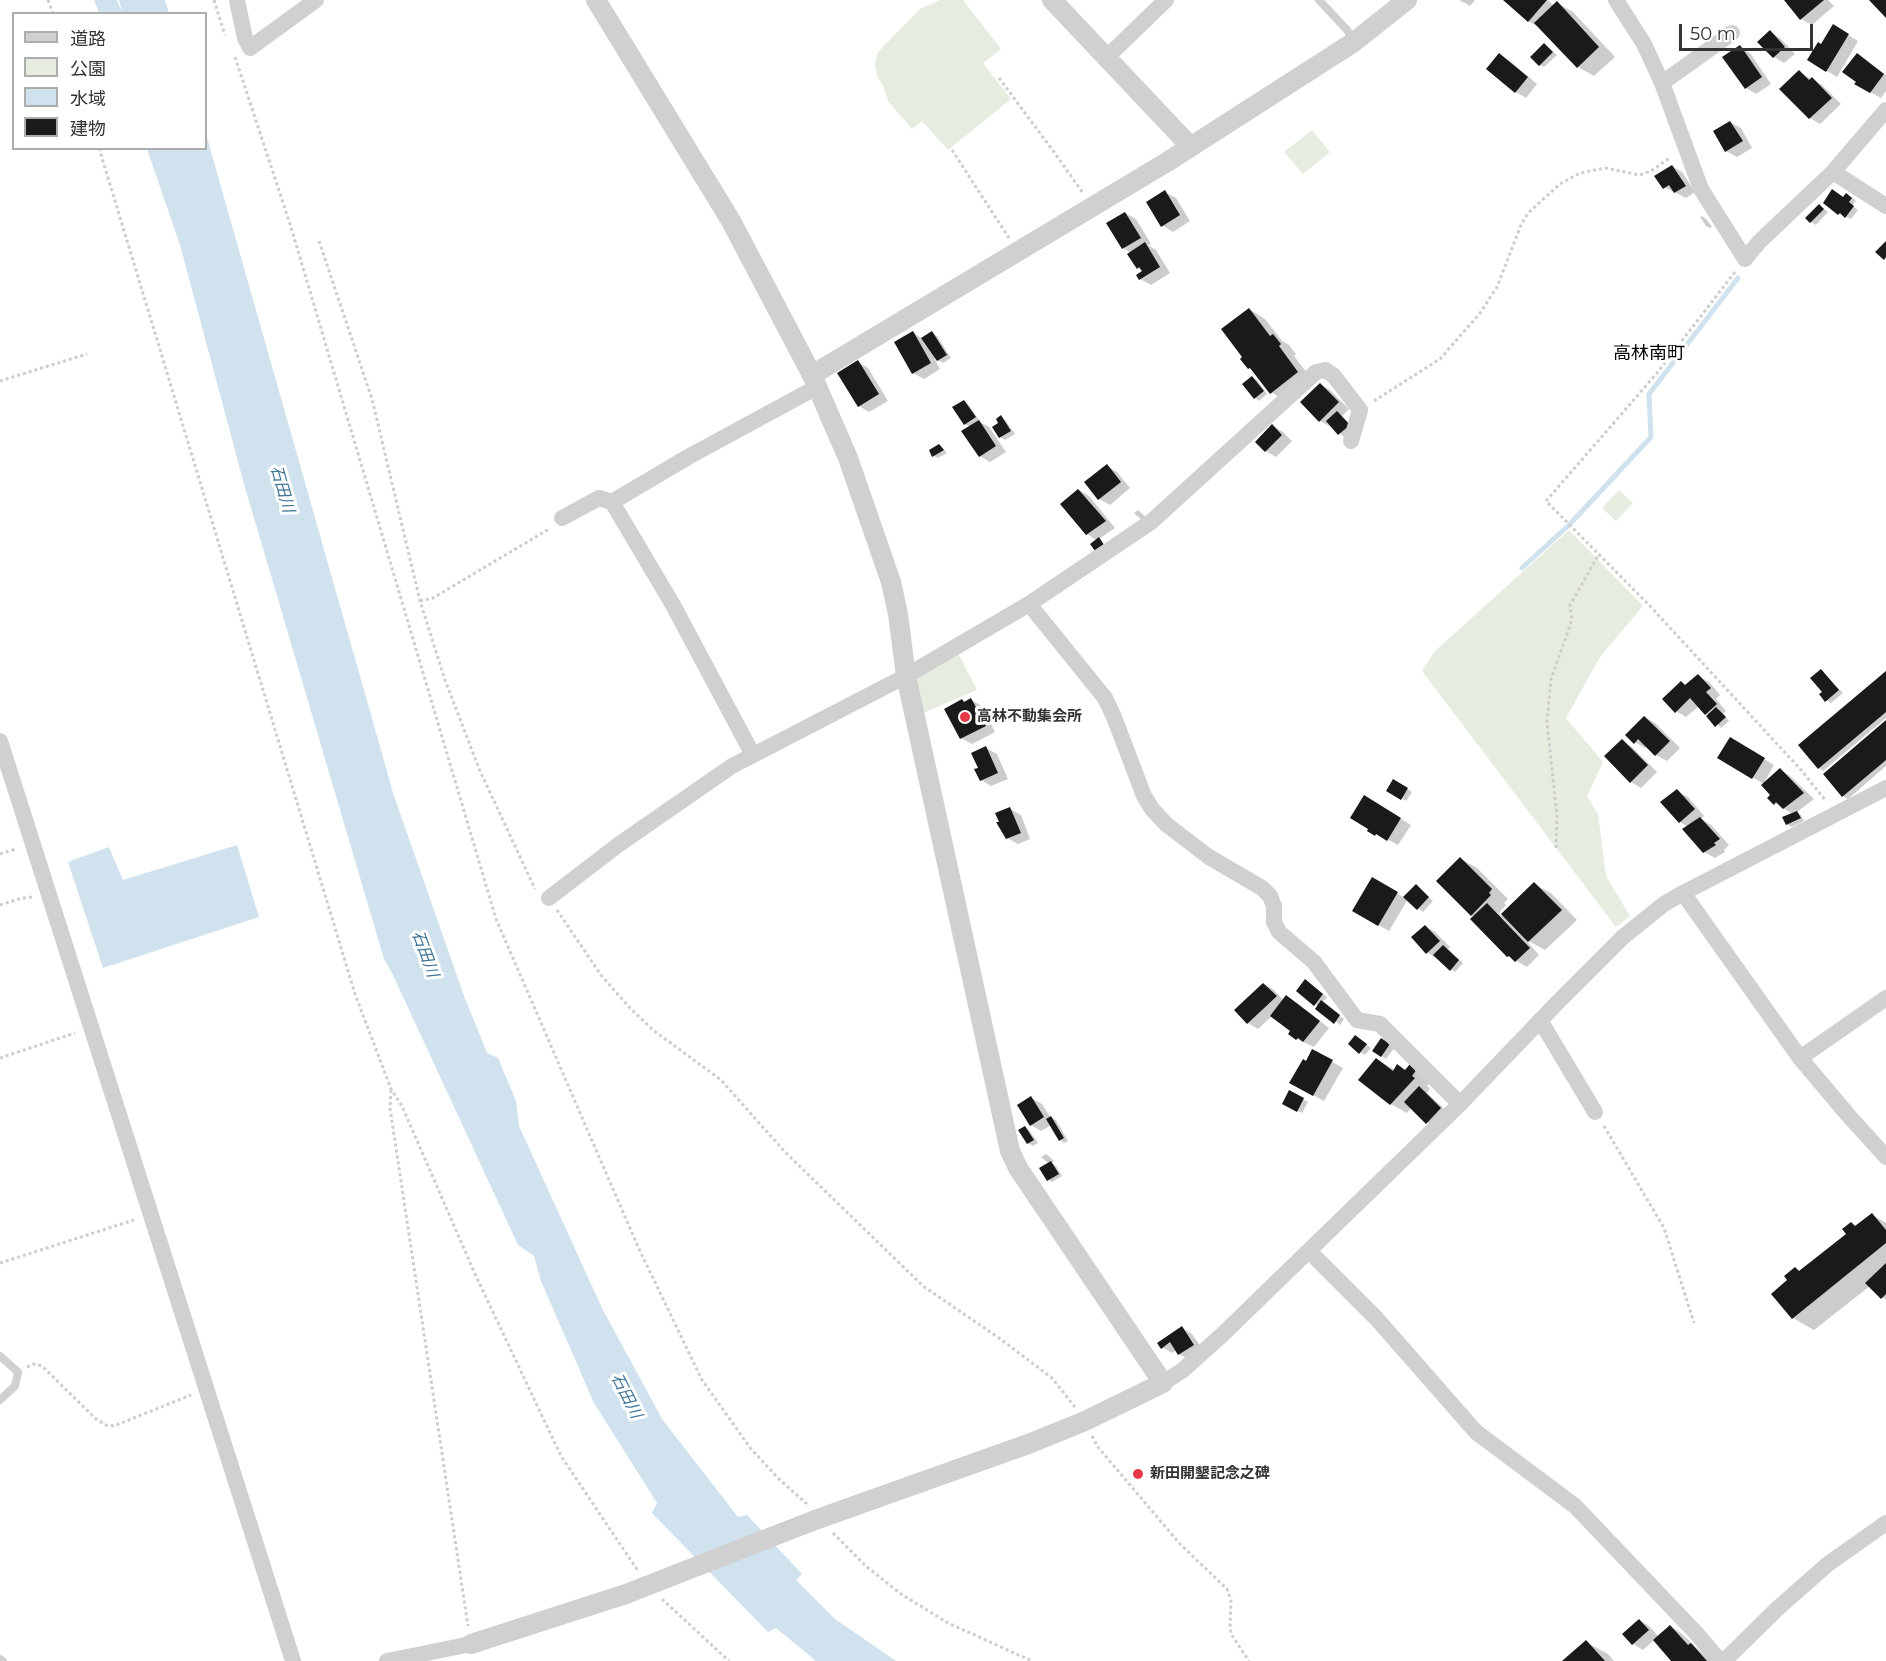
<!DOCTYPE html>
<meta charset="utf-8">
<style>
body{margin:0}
#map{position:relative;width:1886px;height:1661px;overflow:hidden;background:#fff;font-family:Montserrat,"Noto Sans JP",sans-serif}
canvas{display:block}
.legend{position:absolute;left:12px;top:12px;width:195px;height:138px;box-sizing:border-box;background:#fff;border:2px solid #adadad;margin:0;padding:8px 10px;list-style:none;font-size:18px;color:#333}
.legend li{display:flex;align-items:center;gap:12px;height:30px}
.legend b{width:30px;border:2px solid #adadad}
.scale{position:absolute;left:1679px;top:24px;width:134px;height:27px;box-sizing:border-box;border:3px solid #333;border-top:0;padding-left:8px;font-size:18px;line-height:21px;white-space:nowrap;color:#333;-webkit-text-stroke:4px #fff;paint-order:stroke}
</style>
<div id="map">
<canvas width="1886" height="1661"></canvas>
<ul class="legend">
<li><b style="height:8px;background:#d0d0d0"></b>道路</li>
<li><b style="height:16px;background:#e6ecdf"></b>公園</li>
<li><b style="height:16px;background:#cfe2ee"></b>水域</li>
<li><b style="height:16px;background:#1a1a1a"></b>建物</li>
</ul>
<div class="scale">50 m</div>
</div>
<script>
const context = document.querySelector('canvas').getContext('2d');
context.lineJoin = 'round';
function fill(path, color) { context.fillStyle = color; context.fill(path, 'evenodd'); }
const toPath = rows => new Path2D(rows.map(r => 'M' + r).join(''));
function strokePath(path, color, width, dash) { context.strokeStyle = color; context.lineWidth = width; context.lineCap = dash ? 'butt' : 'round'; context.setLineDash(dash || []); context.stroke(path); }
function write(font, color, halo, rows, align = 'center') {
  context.font = font + ' Montserrat,"Noto Sans JP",sans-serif'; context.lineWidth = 6; context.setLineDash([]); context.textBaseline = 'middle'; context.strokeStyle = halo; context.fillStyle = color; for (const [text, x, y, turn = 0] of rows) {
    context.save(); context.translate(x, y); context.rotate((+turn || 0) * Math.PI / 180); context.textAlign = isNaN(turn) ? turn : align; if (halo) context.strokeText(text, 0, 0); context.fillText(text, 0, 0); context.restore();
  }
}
fill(toPath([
 [940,0,963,0,1001,49,983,63,1011,99,948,150,922,121,912,129,888,101,883,85,877,76,875,63,878,52,920,9],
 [1312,130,1330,152,1303,174,1284,152],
 [1619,490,1633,503,1616,521,1602,508],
 [1569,530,1643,606,1600,657,1566,718,1603,762,1587,796,1598,814,1606,876,1630,916,1616,927,1422,671,1435,651],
 [958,653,977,690,923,713,916,677]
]), '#e6ecdf');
fill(toPath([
 [94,0,117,0,122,12,119,0,165,0,169,13,99,13],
 [206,134,394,796,464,996,487,1053,498,1058,516,1101,519,1126,602,1308,662,1419,738,1517,747,1515,802,1574,796,1580,835,1619,896,1661,816,1661,776,1628,768,1632,652,1513,657,1503,594,1403,541,1281,534,1256,518,1245,392,973,384,959,244,484,180,245,147,149,206,148],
 [237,845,259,917,103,968,68,862,109,847,123,880]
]), '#cfe2ee');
fill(toPath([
 [1459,0,1475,0,1470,6],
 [1505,0,1548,0,1554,6,1557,3,1573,12,1615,57,1594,76,1578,67,1539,27,1528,21],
 [1786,0,1828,0,1834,6,1812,25,1801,19],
 [1833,26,1858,41,1837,77,1809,60,1822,46],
 [1770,32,1780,38,1795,54,1784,63,1774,57],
 [1544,44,1557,55,1544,67,1540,65],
 [1740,47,1750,53,1771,84,1756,94,1746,88],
 [1499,55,1510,61,1537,84,1526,98,1516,92],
 [1857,55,1886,75,1886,91,1881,98,1856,84,1858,82],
 [1799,72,1822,85,1841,104,1820,124,1810,118],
 [1730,122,1741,128,1752,148,1737,157,1726,151],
 [1672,166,1682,172,1695,192,1686,198,1664,187],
 [1165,192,1176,198,1190,221,1173,232,1162,225],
 [1851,197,1856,201,1852,205,1858,210,1851,219,1839,214,1843,198],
 [1819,205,1828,212,1816,225,1811,222],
 [1125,213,1136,219,1151,244,1148,245,1156,250,1170,273,1151,285,1140,279,1144,272,1138,268,1131,253,1123,248],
 [1702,216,1706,219,1712,227,1710,228,1706,226,1700,217],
 [1249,309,1265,319,1282,341,1289,345,1296,354,1294,356,1314,382,1287,402,1271,392,1255,371,1249,368],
 [913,333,923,339,932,333,937,336,951,358,943,363,934,358,940,369,924,379,913,373],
 [858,362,868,368,888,401,869,412,859,406],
 [1252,378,1257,380,1267,394,1259,401,1255,398],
 [1320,384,1330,390,1349,409,1342,416,1353,428,1344,437,1332,425,1331,427,1320,421],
 [964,401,968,404,979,420,978,421,989,427,1006,452,990,462,980,456,971,427,965,424],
 [1001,417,1005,420,1015,434,1005,440,1000,437,994,428,1001,424],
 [1273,426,1283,432,1292,441,1276,457,1266,451],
 [940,445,947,453,938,458,934,456],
 [1107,466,1117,472,1130,488,1110,505,1099,499],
 [1079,490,1089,496,1115,528,1099,539,1108,548,1087,534],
 [1138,510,1148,519,1144,522,1134,513],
 [1821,671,1843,693,1831,703,1826,700],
 [1886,673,1886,718,1823,771,1819,768],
 [1698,676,1709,682,1720,695,1716,699,1726,711,1723,714,1729,721,1721,728,1699,706,1686,717,1676,711,1687,686],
 [971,700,982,706,995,732,972,744,961,738,962,701,966,703],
 [1645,717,1655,723,1680,748,1667,761,1656,755,1647,746,1645,748,1635,742],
 [1886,722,1886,766,1848,799,1843,796,1825,774],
 [1730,739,1774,765,1764,783,1780,770,1790,776,1814,799,1797,812,1801,815,1804,821,1792,827,1787,824,1793,814,1775,803,1772,795,1764,784,1719,757],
 [1622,741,1632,747,1657,772,1641,788,1631,782],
 [986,748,997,754,1008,779,991,786,981,780,980,768],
 [1393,781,1412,792,1406,801,1388,790],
 [1677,791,1688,797,1704,816,1701,819,1711,825,1729,845,1724,850,1725,852,1715,858,1704,852,1688,827,1680,822],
 [1365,797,1411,825,1398,845,1369,830],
 [1010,809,1021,815,1030,839,1018,844,1007,838],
 [1461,859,1477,868,1508,899,1504,903,1506,905,1499,913,1502,916,1534,884,1551,893,1577,920,1545,950,1525,939,1539,955,1527,967,1508,956,1471,914],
 [1372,879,1405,898,1420,889,1433,901,1423,912,1408,899,1389,931,1354,911],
 [1425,926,1435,932,1450,947,1448,949,1463,963,1455,972,1427,952],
 [1264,984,1274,990,1284,1001,1287,997,1297,1003,1329,1028,1314,1047,1297,1039,1292,1031,1272,1016,1258,1029,1248,1023,1236,1010],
 [1310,984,1327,997,1322,1003,1344,1019,1340,1025,1315,1004],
 [1360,1039,1371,1048,1365,1055,1360,1052],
 [1381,1040,1394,1048,1386,1059,1374,1051],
 [1313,1051,1343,1068,1324,1101,1291,1083],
 [1376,1059,1395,1070,1406,1071,1410,1066,1432,1080,1427,1086,1430,1088,1427,1093,1451,1115,1438,1128,1427,1122,1412,1107,1407,1113,1391,1104],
 [1290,1092,1308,1102,1302,1113,1284,1103],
 [1031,1098,1042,1104,1050,1117,1056,1120,1068,1141,1064,1143,1060,1140,1051,1125,1041,1131,1031,1125],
 [1025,1127,1029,1130,1038,1143,1033,1146,1028,1143,1020,1131],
 [1046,1154,1050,1157,1054,1161,1051,1163,1056,1166,1062,1176,1052,1182,1048,1179,1049,1164,1041,1157],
 [1872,1215,1886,1223,1886,1300,1870,1286,1814,1330,1793,1318,1800,1272,1848,1234,1852,1224,1857,1227],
 [1182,1328,1192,1334,1204,1351,1190,1360,1179,1354,1177,1350,1172,1353,1162,1347],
 [1639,1620,1649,1626,1659,1637,1670,1626,1681,1633,1711,1661,1673,1661,1654,1640,1643,1650,1633,1644],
 [1586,1642,1608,1654,1614,1661,1565,1661]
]), '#0003');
strokePath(toPath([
 [1522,568,1570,524,1651,437,1649,394,1738,278]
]), '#cfe2ee', 5);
fill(toPath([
 [1503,0,1547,0,1528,22],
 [1784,0,1824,0,1800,20],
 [1869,0,1886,0,1886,18],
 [1557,1,1599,47,1577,68,1534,23],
 [1833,24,1849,34,1826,72,1807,60,1818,42,1821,44],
 [1770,30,1785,47,1773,58,1757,42],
 [1544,43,1553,52,1539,66,1530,57],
 [1740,45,1762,77,1745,89,1722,57],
 [1499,53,1528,77,1515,93,1486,69],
 [1857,53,1884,74,1870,93,1854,84,1856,82,1842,72],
 [1799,70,1809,80,1812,77,1832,98,1809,119,1779,89],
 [1730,121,1743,141,1725,152,1713,131],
 [1672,165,1686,186,1674,193,1669,185,1663,189,1654,176],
 [1832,189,1843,197,1846,193,1852,198,1849,202,1854,206,1845,218,1840,213,1838,215,1823,203],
 [1165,190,1180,215,1161,227,1146,202],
 [1819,204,1824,209,1810,223,1805,218],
 [1125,212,1141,238,1122,249,1106,223],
 [1886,241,1886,257,1884,260,1875,252],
 [1145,242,1160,267,1139,280,1136,275,1142,271,1139,267,1137,269,1127,254],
 [1249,308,1270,336,1273,334,1281,344,1279,346,1298,372,1270,394,1250,368,1248,369,1240,359,1242,357,1221,329],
 [913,331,931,363,912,374,894,342],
 [932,331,947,355,937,361,921,338],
 [858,360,879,394,858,407,837,373],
 [1252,376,1264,391,1254,399,1242,384],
 [1320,383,1339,402,1319,422,1300,402],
 [964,400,976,417,964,425,952,407],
 [1337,411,1350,425,1338,435,1326,421],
 [1001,415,1011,431,999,438,992,427,998,423,996,419],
 [979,420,996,446,979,457,961,431],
 [1272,424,1282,435,1265,452,1255,442],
 [939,444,944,450,932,457,929,450],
 [1107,464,1121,482,1098,500,1084,482],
 [1078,489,1106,521,1086,535,1060,504],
 [1099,537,1104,545,1095,551,1090,544],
 [1821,669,1839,690,1825,702,1819,694,1822,692,1810,678],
 [1886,671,1886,712,1818,769,1798,745],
 [1698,674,1711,688,1706,692,1717,704,1705,715,1690,698,1675,713,1662,699,1681,681,1685,685],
 [971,698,986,726,960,739,944,709,962,699,964,702],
 [1716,707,1726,717,1715,727,1706,716],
 [1644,716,1670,741,1655,756,1638,739,1634,744,1625,735],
 [1886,720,1886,760,1842,797,1823,774],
 [1730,737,1765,758,1752,779,1717,758],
 [1622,739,1648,765,1630,783,1604,756],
 [986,746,998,773,980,781,974,769,978,768,971,753],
 [1780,768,1804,793,1783,809,1776,802,1774,805,1767,798,1770,795,1761,785],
 [1393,779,1408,788,1401,800,1386,791],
 [1677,789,1695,809,1679,823,1660,802],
 [1364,795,1401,818,1387,841,1376,834,1375,836,1367,831,1368,829,1350,818],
 [1010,807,1021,833,1006,839,996,822,999,822,995,813],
 [1797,811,1801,818,1786,825,1782,817],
 [1700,817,1720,839,1714,843,1716,845,1703,853,1682,829],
 [1460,857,1492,889,1489,893,1491,895,1471,916,1436,881],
 [1372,877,1398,892,1378,926,1352,911],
 [1534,882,1562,910,1528,942,1501,914],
 [1416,884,1429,897,1417,910,1403,897],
 [1487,903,1530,948,1515,962,1509,956,1507,957,1470,919],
 [1425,925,1440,941,1426,954,1411,937],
 [1443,945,1459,960,1450,971,1433,955],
 [1305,979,1323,994,1314,1006,1296,991],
 [1263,983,1277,996,1247,1024,1234,1010],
 [1286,995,1320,1021,1303,1042,1298,1038,1296,1040,1288,1034,1290,1031,1270,1016],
 [1321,1000,1340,1015,1334,1024,1315,1009],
 [1355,1035,1367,1044,1359,1054,1348,1044],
 [1381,1038,1390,1044,1381,1057,1372,1051],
 [1312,1049,1333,1060,1313,1096,1289,1083,1303,1059,1306,1061],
 [1376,1058,1393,1071,1397,1064,1405,1070,1410,1064,1417,1069,1412,1076,1415,1078,1390,1105,1358,1080],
 [1419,1086,1441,1108,1426,1124,1404,1102],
 [1289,1090,1304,1098,1297,1112,1282,1104],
 [1031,1096,1044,1117,1030,1126,1017,1105],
 [1051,1116,1064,1138,1059,1141,1046,1119],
 [1025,1126,1034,1140,1027,1144,1018,1130],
 [1051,1161,1059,1174,1047,1181,1039,1168],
 [1872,1213,1886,1230,1886,1243,1792,1319,1771,1294,1787,1280,1784,1276,1795,1267,1799,1271,1846,1234,1842,1229,1851,1222,1855,1226],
 [1886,1263,1886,1294,1881,1299,1865,1283],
 [1182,1326,1194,1345,1178,1355,1170,1342,1161,1349,1157,1343],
 [1639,1619,1649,1630,1632,1645,1622,1634],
 [1670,1625,1688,1645,1691,1643,1707,1661,1671,1661,1653,1640],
 [1586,1640,1605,1661,1562,1661]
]), '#1a1a1a');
strokePath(toPath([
 [48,0,53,14],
 [214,0,225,35],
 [235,57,290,224,496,919,639,1249,702,1380,751,1449,778,1478,807,1504],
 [999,78,1054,152,1083,193],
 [99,148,355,994,391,1089,402,1106,475,1274,561,1456,638,1571],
 [952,150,1009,238],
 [319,241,372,399,420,601,445,680,480,771,535,889],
 [1735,272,1657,373,1546,501,1650,606,1801,770,1826,801],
 [0,381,87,354],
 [1374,401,1440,359,1480,313,1497,287,1521,225,1528,213,1560,184,1580,173,1605,168,1640,175,1651,171,1671,157],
 [420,601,433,598,549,529],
 [1556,848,1557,817,1547,722,1551,679,1572,620,1570,605,1599,554],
 [0,854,16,849],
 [0,905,22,898,33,897],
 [557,910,601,975,630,1008,653,1030,721,1080,784,1151,923,1286,999,1338,1052,1378,1075,1407],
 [0,1058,75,1033],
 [391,1090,390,1108,468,1626],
 [1604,1126,1664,1228,1694,1323],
 [0,1263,134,1220],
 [27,1367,34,1364,42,1366,96,1419,106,1425,114,1426,191,1395],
 [1092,1436,1097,1446,1180,1544,1227,1589,1231,1600,1230,1624,1231,1634,1249,1661],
 [833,1533,867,1567,901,1594,948,1623,1032,1661],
 [662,1599,729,1661]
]), '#cdcdcd', 3, [3, 3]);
strokePath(toPath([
 [1319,0,1347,30,1354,42],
 [0,1356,18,1372,15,1386,0,1400],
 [0,1659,3,1661]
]), '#d0d0d0', 8);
strokePath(toPath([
 [237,0,245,38,250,48,316,0],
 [1616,0,1644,44,1662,83,1701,189,1745,259,1759,242,1833,172,1886,110],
 [1107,57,1166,0],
 [1662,83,1732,33],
 [1833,172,1886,206],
 [612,502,688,457,817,387],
 [562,518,599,498,612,502,673,605,753,755],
 [1029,604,1105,698,1114,717,1144,796,1152,809,1167,825,1209,857,1262,888,1270,896,1274,906,1274,922,1279,932,1314,962,1357,1020,1380,1024,1460,1104],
 [0,741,293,1661],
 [1683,893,1800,1058,1848,1115,1886,1157],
 [549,898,618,845,732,766,906,676,1029,604,1151,522,1316,372,1325,370,1334,376,1360,410,1351,441],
 [1540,1020,1595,1112],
 [1800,1058,1886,998],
 [1309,1251,1376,1318,1476,1432,1575,1506,1697,1634,1720,1661],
 [1163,1383,1183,1370,1223,1334,1460,1104,1558,1002,1623,937,1664,904,1683,893,1886,788],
 [387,1661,471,1644],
 [1724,1661,1778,1608,1828,1564,1886,1523]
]), '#d0d0d0', 16);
strokePath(toPath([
 [1052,0,1191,147],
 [812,375,1167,162,1354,42,1407,0],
 [471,1644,626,1594,815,1520,1031,1443,1085,1421,1163,1383,1018,1168,1010,1151,906,676,898,614,891,582,848,458,812,375,731,221,596,0]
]), '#d0d0d0', 20);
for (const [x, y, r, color] of [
 [965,717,6,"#e63946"],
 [1138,1474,6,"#e63946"]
]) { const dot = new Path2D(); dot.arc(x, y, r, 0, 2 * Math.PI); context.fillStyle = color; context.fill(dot); strokePath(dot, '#fff', 2); }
write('bold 15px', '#333', '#fff', [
 ["高林不動集会所",977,717],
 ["新田開墾記念之碑",1150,1474]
], 'left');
write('italic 16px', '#3f7597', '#fff', [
 ["石田川",282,489,74],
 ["石田川",425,954,70],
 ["石田川",626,1396,63]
]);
write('18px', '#000', '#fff', [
 ["高林南町",1649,354]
]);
</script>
